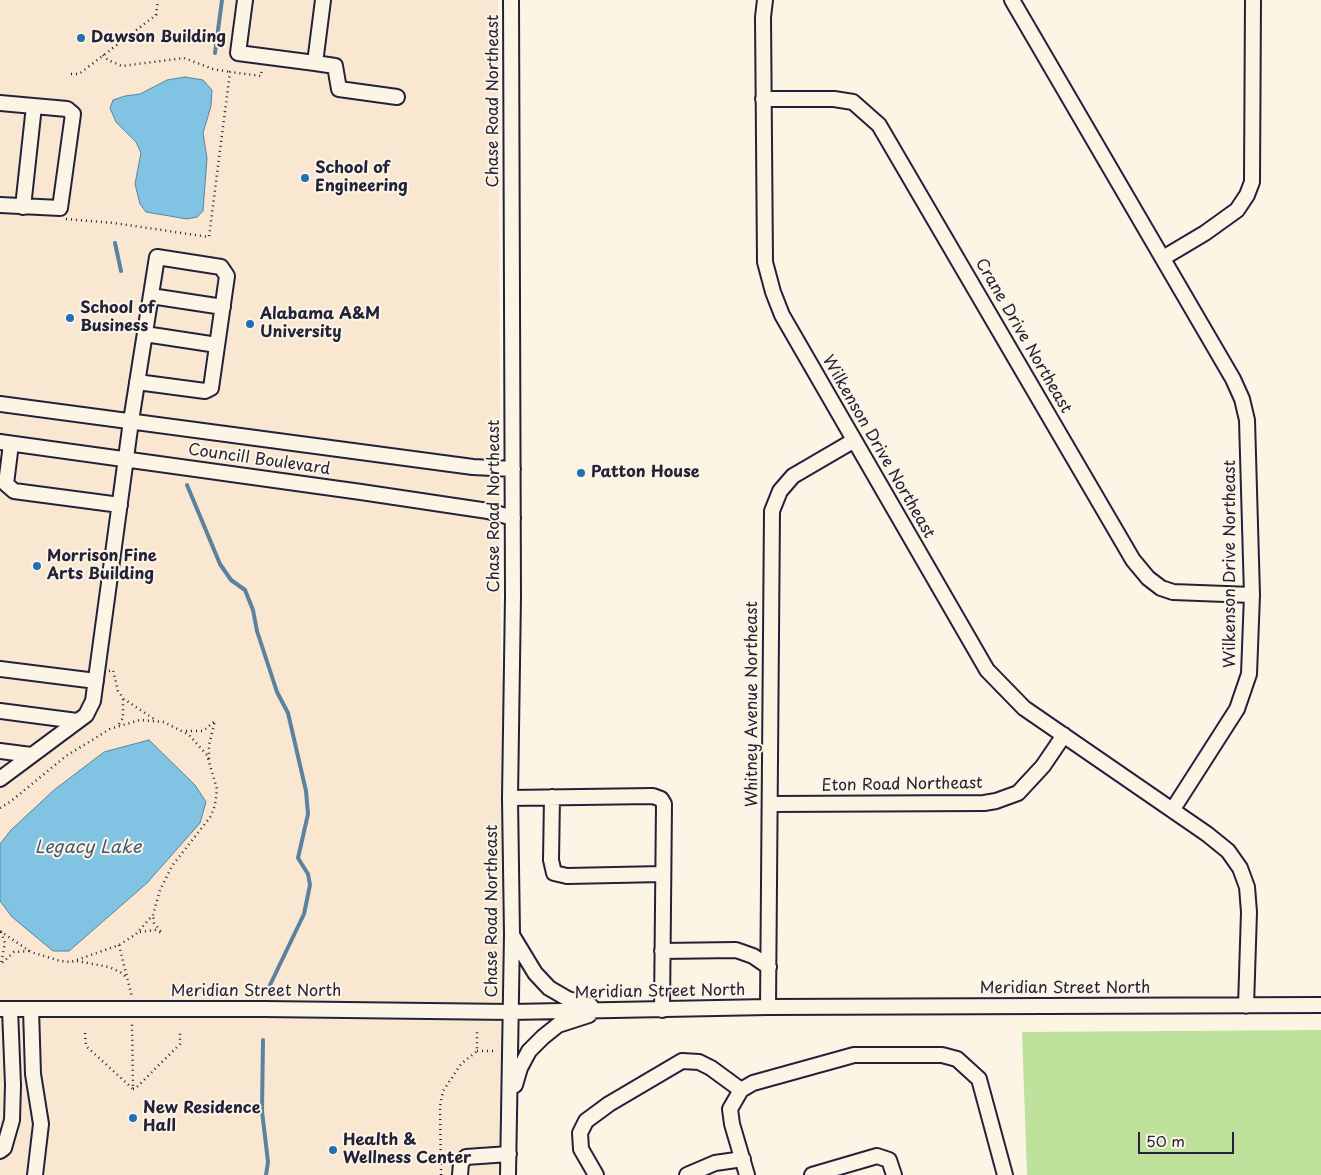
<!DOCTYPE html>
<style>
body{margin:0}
#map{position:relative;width:1321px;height:1175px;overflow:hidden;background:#fcf5e5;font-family:"Playpen Sans",sans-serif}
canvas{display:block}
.scale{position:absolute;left:1138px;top:1132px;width:96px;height:22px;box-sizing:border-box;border:2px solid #22223b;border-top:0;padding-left:6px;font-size:15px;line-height:18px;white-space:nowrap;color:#22223b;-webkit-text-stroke:4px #fcf5e5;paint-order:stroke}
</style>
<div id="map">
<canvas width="1321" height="1175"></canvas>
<div class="scale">50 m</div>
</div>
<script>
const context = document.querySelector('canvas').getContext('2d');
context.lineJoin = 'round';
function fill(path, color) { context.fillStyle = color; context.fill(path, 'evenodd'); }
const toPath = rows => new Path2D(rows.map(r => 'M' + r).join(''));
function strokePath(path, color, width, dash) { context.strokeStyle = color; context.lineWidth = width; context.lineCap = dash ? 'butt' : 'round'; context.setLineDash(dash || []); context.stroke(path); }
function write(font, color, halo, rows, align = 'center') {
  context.font = font + ' "Playpen Sans",sans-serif'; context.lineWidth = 4; context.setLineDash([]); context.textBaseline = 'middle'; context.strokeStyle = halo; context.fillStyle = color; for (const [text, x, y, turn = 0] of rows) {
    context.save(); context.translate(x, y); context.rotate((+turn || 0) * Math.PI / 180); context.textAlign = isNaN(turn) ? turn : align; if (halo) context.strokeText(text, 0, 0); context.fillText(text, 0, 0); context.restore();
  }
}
fill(toPath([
 [0,0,498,0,501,649,521,992,517,1175,0,1175]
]), '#fae7d2');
fill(toPath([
 [1321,1030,1321,1175,1027,1175,1022,1032]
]), '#bee19b');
const water = toPath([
 [185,77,203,80,212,90,211,106,203,133,207,158,203,211,197,217,187,219,146,212,140,204,135,184,141,153,136,142,116,122,110,108,113,100,125,96,140,94,167,80,185,77],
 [149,740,195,785,206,802,200,823,147,883,69,951,53,951,12,917,0,901,0,844,11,830,54,790,104,752,149,740]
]);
fill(water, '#81c3e2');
strokePath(water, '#5b839f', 1);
strokePath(toPath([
 [215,53,222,0],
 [115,243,121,271],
 [187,485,220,564,231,580,245,590,253,610,257,631,277,692,288,713,306,791,308,814,298,858,308,874,310,885,304,914,270,985],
 [263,1040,262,1111,268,1162,266,1175]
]), '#5b839f', 4);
const minor = toPath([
 [245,0,238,53,315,63,323,0],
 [765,0,763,17,765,262,773,292,782,315,987,670,1024,708,1207,834,1228,851,1240,868,1247,887,1249,912,1246,1006],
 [1012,0,1233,379,1242,399,1247,420,1252,595,1249,674,1237,709,1173,809],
 [315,63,335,66,339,89,397,97],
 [763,99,834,99,853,102,879,125,1133,560,1148,578,1161,588,1173,592,1252,595],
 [0,103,67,109,73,114,60,208,0,205],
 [23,207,34,106],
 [1163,258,1205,233,1237,210,1247,195,1252,182,1253,0],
 [151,296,223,307],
 [145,334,217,345],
 [0,404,473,467,513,469],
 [0,442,361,492,488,511,513,518],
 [11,444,6,484,14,491,120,505],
 [0,669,96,681],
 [0,711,77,721],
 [0,751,31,755],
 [0,779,86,715,93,701,131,421,157,257,221,267,227,276,211,388,205,391,137,382],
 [552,797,551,860,554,873,567,876,663,874],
 [510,798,653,796,661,799,664,804,662,1010],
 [770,804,984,803,996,801,1018,793,1043,766,1064,735],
 [512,935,535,973,549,988,568,999,591,1006],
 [662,951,736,950,753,956,769,967],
 [768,1007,772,511,780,491,793,476,853,441],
 [0,1009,264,1009,511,1012,768,1007,1321,1005],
 [31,1009,33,1074,41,1124,35,1175],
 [515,1085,520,1068,529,1051,543,1037,558,1025,589,1015],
 [0,1151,4,1148,12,1120,13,1085,10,1009],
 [460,1175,461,1163,466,1157,509,1154],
 [508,1175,512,934,510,798,513,596,511,0],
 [596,1175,581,1149,580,1133,586,1121,609,1104,682,1061,699,1062,711,1068,741,1090],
 [687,1175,715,1163,743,1159],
 [747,1175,732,1124,730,1109,741,1090,753,1083,854,1055,942,1055,957,1059,979,1079,1005,1175],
 [812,1175,877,1156,889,1160,894,1175]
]);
strokePath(minor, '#22223b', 18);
strokePath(toPath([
 [103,55,108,60,122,66,184,58,213,69,230,72],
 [71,74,79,74,156,15,158,0],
 [66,219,114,223,209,237,230,72,261,76,262,68],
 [109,671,113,670,118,691,124,699,154,719],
 [119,724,123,718,123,698],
 [186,731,203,731,215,721,209,745,209,759],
 [0,808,10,802,66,756,110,729,140,720,164,722,189,735,207,755,217,789,215,805,211,816,172,866,160,890,153,915,136,934,119,945,71,962,60,961,31,952,0,931],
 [1,932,5,943,1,964,14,952,29,951],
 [140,932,155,930,162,933,154,923,153,915],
 [119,945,132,997],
 [77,961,109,967,120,972,127,978],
 [85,1033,86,1046,133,1089,132,1023],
 [477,1051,494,1051],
 [133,1089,135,1089,180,1044,180,1032],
 [441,1175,440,1106,443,1091,461,1064,477,1051,477,1031]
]), '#22223b', 2.5, [1, 4]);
strokePath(minor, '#fcf5e5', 14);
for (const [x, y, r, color] of [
 [81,38,5,"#1f6fb2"],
 [305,178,5,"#1f6fb2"],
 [70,318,5,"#1f6fb2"],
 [250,324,5,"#1f6fb2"],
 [581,473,5,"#1f6fb2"],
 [37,566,5,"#1f6fb2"],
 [133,1118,5,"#1f6fb2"],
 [333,1150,5,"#1f6fb2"]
]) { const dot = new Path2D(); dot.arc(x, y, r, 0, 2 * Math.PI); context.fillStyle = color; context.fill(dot); strokePath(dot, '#fcf5e5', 2); }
write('bold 16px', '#22223b', '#fcf5e5', [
 ["Dawson Building",91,38],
 ["School of",315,169],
 ["Engineering",315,187],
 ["School of",80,309],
 ["Business",80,327],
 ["Alabama A&M",260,315],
 ["University",260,333],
 ["Patton House",591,473],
 ["Morrison Fine",47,557],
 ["Arts Building",47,575],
 ["New Residence",143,1109],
 ["Hall",143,1127],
 ["Health &",343,1141],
 ["Wellness Center",343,1159]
], 'left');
write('16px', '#22223b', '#fcf5e5', [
 ["Chase Road Northeast",494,101,-90],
 ["Crane Drive Northeast",1023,336,60],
 ["Wilkenson Drive Northeast",878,447,60],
 ["Councill Boulevard",259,460,8],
 ["Chase Road Northeast",495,506,-90],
 ["Wilkenson Drive Northeast",1231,564,-90],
 ["Whitney Avenue Northeast",753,704,-90],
 ["Eton Road Northeast",902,785,-1],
 ["Chase Road Northeast",493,911,-90],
 ["Meridian Street North",1065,989],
 ["Meridian Street North",256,992],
 ["Meridian Street North",660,992,-1]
]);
write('italic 18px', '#435a75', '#fcf5e5', [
 ["Legacy Lake",88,848]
]);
</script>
